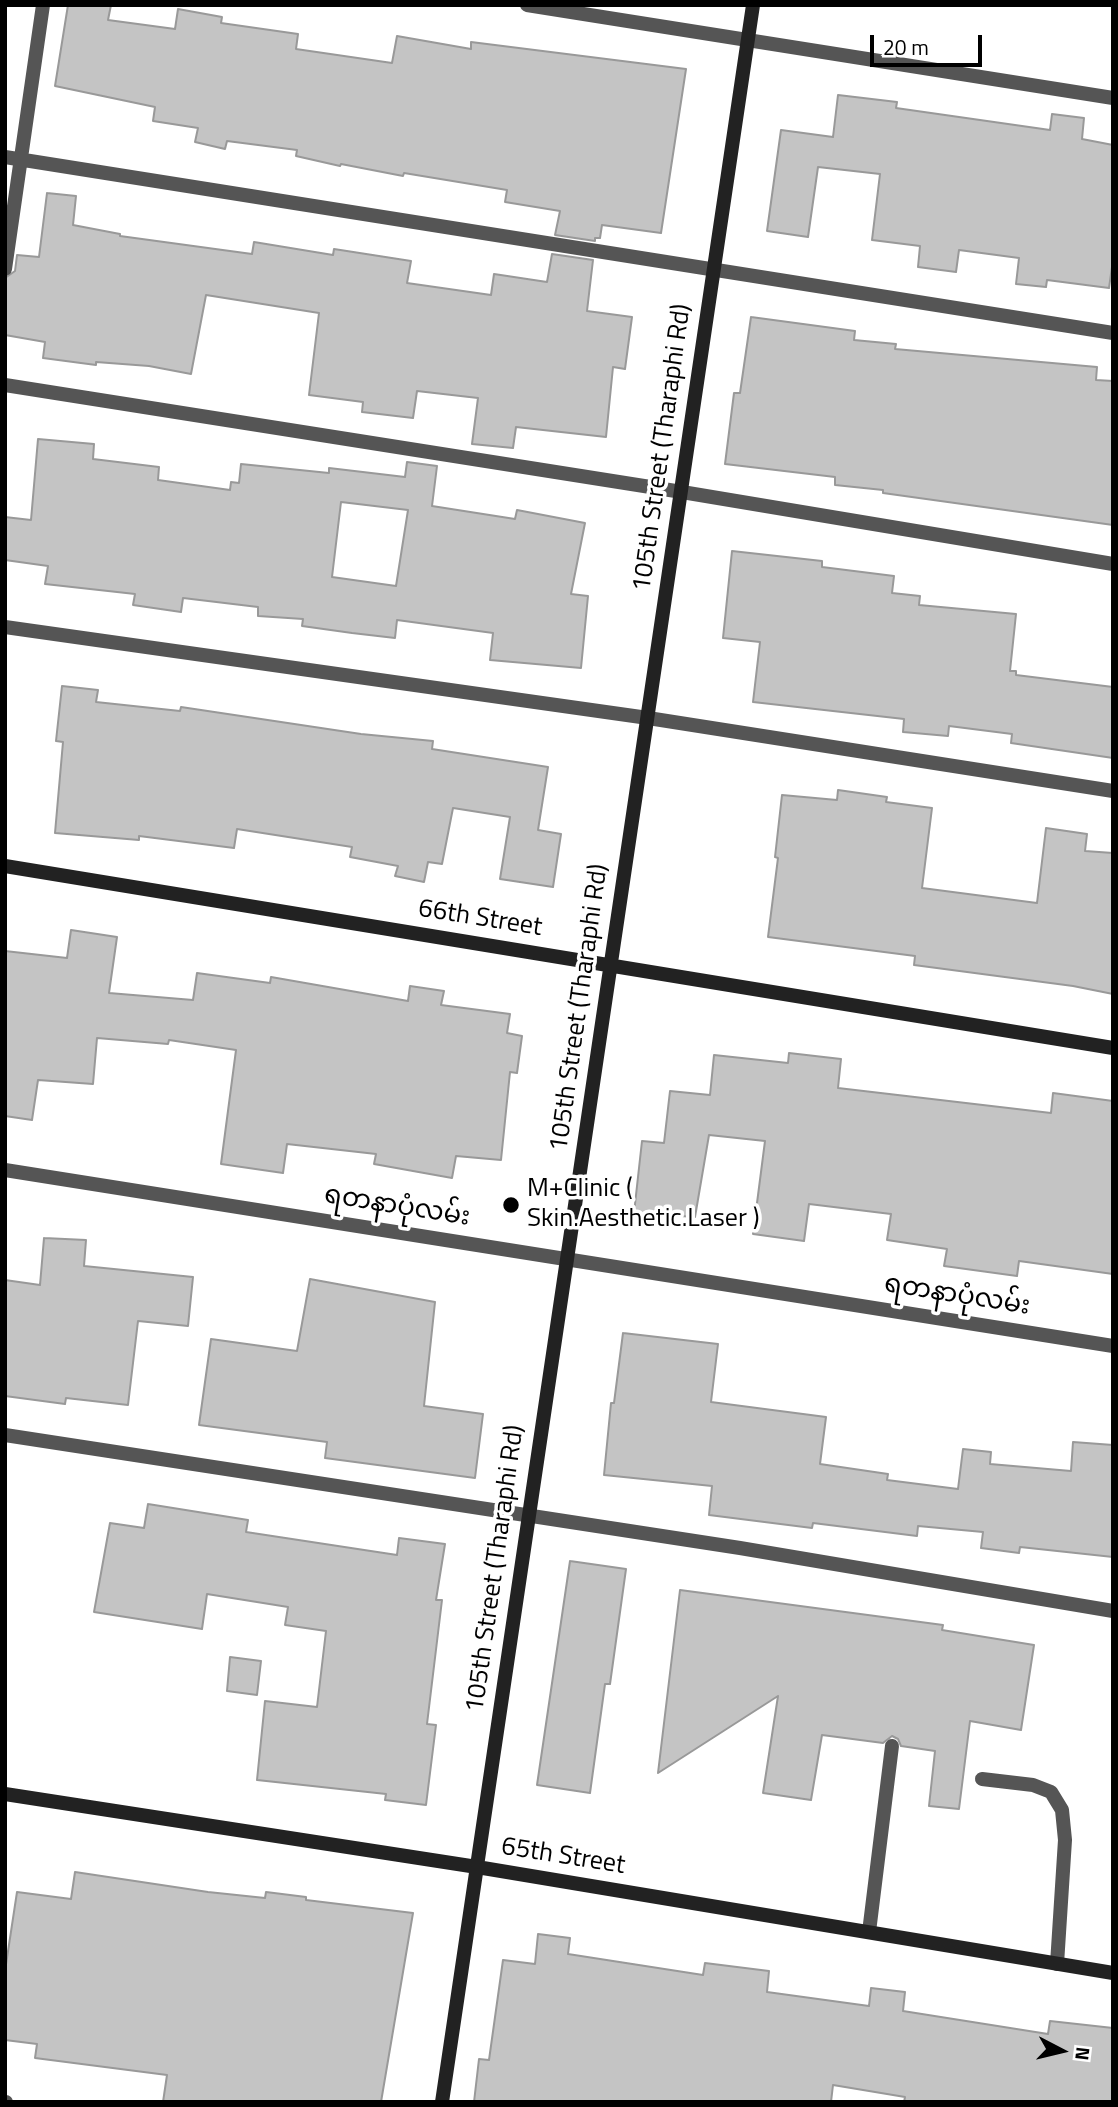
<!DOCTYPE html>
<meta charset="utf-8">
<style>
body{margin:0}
#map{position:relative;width:1118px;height:2107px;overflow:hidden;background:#fff;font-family:"Titillium Web",sans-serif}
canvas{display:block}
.frame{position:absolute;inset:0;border:7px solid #000;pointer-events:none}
.north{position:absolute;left:1027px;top:2016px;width:70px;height:70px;-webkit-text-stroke:5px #fff;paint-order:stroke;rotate:97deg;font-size:19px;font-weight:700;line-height:28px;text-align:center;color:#000}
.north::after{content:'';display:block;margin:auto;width:24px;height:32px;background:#000;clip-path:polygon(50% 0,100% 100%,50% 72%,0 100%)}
.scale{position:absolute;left:870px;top:35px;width:112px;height:32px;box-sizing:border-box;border:4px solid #000;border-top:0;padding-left:9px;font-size:21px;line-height:24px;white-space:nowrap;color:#000;-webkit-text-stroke:5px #fff;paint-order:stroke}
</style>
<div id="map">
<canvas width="1118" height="2107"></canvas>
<div class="frame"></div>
<div class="north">N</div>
<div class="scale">20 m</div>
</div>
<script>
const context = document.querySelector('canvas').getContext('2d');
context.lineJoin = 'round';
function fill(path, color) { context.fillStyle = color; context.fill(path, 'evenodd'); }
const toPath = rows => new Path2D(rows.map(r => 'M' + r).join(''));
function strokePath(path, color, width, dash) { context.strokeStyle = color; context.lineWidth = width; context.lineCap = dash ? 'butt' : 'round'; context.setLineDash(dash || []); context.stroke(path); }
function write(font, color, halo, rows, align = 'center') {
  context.font = font + ' "Titillium Web","Noto Sans Myanmar",sans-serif'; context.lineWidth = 7; context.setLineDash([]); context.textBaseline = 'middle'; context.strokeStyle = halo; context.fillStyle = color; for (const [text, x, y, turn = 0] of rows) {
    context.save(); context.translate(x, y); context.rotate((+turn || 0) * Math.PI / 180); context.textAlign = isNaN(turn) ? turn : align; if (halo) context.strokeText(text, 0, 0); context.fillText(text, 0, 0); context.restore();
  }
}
const building = toPath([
 [68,5,111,5,108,20,175,29,178,9,222,17,221,23,298,34,296,49,392,63,397,36,471,49,471,42,686,69,661,233,602,225,600,238,595,238,595,241,555,235,560,211,505,202,507,190,404,173,403,176,341,164,340,166,296,156,297,150,227,141,225,149,195,142,198,128,153,121,155,107,55,86,68,5],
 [838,95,897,102,896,108,1050,130,1052,114,1084,118,1082,139,1113,145,1113,260,1109,288,1047,280,1046,287,1016,284,1019,258,959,250,956,272,918,267,920,246,872,240,880,174,818,167,808,237,767,231,781,130,833,137,838,95],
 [47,193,76,196,73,225,120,234,120,236,252,254,254,242,333,255,334,249,411,261,407,283,491,295,494,274,547,282,552,254,593,260,587,311,632,317,625,369,613,367,606,437,516,427,513,448,472,444,478,398,417,391,413,418,362,412,363,402,309,395,319,313,206,295,191,374,149,366,96,362,96,365,43,358,45,342,5,335,5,278,15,271,17,255,39,257,47,193],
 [751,317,855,331,854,340,896,344,895,349,1097,367,1096,380,1113,381,1113,525,883,493,883,490,835,485,835,477,725,464,734,393,740,393,751,317],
 [38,439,94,444,93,459,159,467,158,480,230,490,231,482,239,483,241,464,329,473,329,468,405,477,407,462,437,466,432,506,515,519,517,510,585,523,571,594,588,596,581,668,490,660,493,633,397,620,395,638,352,633,302,626,303,619,258,616,258,607,183,598,181,612,133,605,135,594,45,584,48,566,5,560,5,517,31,520,38,439],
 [341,502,408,510,396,586,332,577,341,502],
 [732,551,822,561,822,567,894,576,892,593,920,596,919,605,1016,614,1010,671,1016,671,1016,675,1113,687,1113,758,1011,743,1012,734,949,726,948,736,903,732,904,719,753,702,760,642,723,638,732,551],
 [62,686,98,690,96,702,180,711,181,707,361,734,433,741,432,749,548,767,538,830,561,834,553,887,500,879,510,817,453,808,442,864,428,862,424,882,395,876,398,866,350,857,352,847,237,829,234,848,139,836,139,840,55,833,63,742,56,741,62,686],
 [838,790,887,797,886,802,932,808,922,888,1037,903,1046,828,1087,834,1085,851,1113,853,1113,994,1073,986,914,965,915,956,768,937,778,858,775,857,782,795,837,800,838,790],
 [71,930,117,937,109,993,193,1000,197,973,270,983,271,977,408,1001,410,986,444,991,441,1005,510,1014,507,1033,522,1036,517,1073,510,1072,501,1160,456,1156,452,1178,374,1164,376,1154,287,1144,283,1173,221,1164,236,1050,169,1040,168,1044,97,1038,93,1084,38,1080,32,1120,5,1116,5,951,67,958,71,930],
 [789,1053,841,1059,838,1088,1051,1113,1053,1093,1113,1101,1113,1274,1019,1261,1017,1276,944,1266,947,1249,887,1240,891,1214,809,1204,804,1241,753,1234,765,1141,709,1135,695,1217,634,1213,642,1141,664,1143,670,1091,710,1095,714,1055,788,1063,789,1053],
 [44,1238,86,1240,84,1266,193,1277,188,1326,138,1321,128,1405,66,1398,65,1404,5,1396,5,1280,40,1285,44,1238],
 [310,1279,435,1302,424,1406,483,1414,475,1478,325,1458,327,1442,199,1425,211,1339,297,1351,310,1279],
 [623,1333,718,1344,711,1402,826,1417,820,1464,888,1474,887,1480,958,1489,963,1449,991,1452,990,1464,1071,1471,1073,1442,1113,1445,1113,1557,1020,1547,1019,1553,981,1548,983,1532,918,1526,917,1536,813,1523,812,1528,709,1515,712,1486,604,1475,611,1403,614,1403,623,1333],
 [148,1504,248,1520,246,1532,397,1555,399,1538,445,1544,436,1600,442,1600,427,1724,436,1725,426,1805,385,1800,386,1794,257,1780,265,1701,317,1707,326,1631,285,1625,288,1607,207,1594,202,1629,94,1612,110,1523,144,1528,148,1504],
 [570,1561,626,1569,610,1684,605,1684,590,1793,537,1785,570,1561],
 [680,1590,943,1625,942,1630,1034,1645,1021,1730,970,1721,959,1809,929,1806,935,1751,901,1746,898,1739,892,1736,883,1743,822,1735,811,1800,763,1793,778,1696,658,1773,680,1590],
 [230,1657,261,1661,257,1695,227,1691,230,1657],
 [75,1872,208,1892,265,1898,266,1892,306,1897,306,1900,413,1913,381,2102,163,2102,167,2075,35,2058,37,2044,5,2040,5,1971,17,1892,71,1899,75,1872],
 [538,1934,570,1938,568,1954,703,1975,705,1963,769,1971,767,1992,869,2006,871,1988,905,1992,903,2011,1048,2034,1050,2021,1113,2028,1113,2102,904,2102,905,2097,833,2085,831,2102,474,2102,479,2059,489,2060,503,1960,535,1964,538,1934]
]);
fill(building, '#c4c4c4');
strokePath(building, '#999', 2);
strokePath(toPath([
 [982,1779,1033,1785,1051,1792,1062,1810,1065,1840,1057,1964],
 [869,1932,892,1746]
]), '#555', 14);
strokePath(toPath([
 [527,5,1113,98],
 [5,157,1113,333],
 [5,269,43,5],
 [5,385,682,492,1113,564],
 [5,627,648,718,1113,791],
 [5,1170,1113,1346],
 [5,1435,740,1548,1113,1611],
 [5,2102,6,2102]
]), '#555', 14);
strokePath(toPath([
 [5,866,1113,1048],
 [5,1794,477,1867,1113,1973],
 [442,2102,753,5]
]), '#222', 14);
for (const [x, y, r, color] of [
 [511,1205,9,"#000"]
]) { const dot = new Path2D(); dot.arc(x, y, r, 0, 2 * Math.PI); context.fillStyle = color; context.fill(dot); strokePath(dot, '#fff', 2.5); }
write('26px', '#000', '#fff', [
 ["105th Street (Tharaphi Rd)",663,448,-82],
 ["66th Street",480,919,9],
 ["105th Street (Tharaphi Rd)",580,1008,-82],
 ["ရတနာပုံလမ်း",397,1207,9],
 ["ရတနာပုံလမ်း",957,1296,9],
 ["105th Street (Tharaphi Rd)",496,1569,-82],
 ["65th Street",563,1857,9]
]);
write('26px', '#000', '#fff', [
 ["M+Clinic (",527,1190],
 ["Skin.Aesthetic.Laser )",527,1220]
], 'left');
</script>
